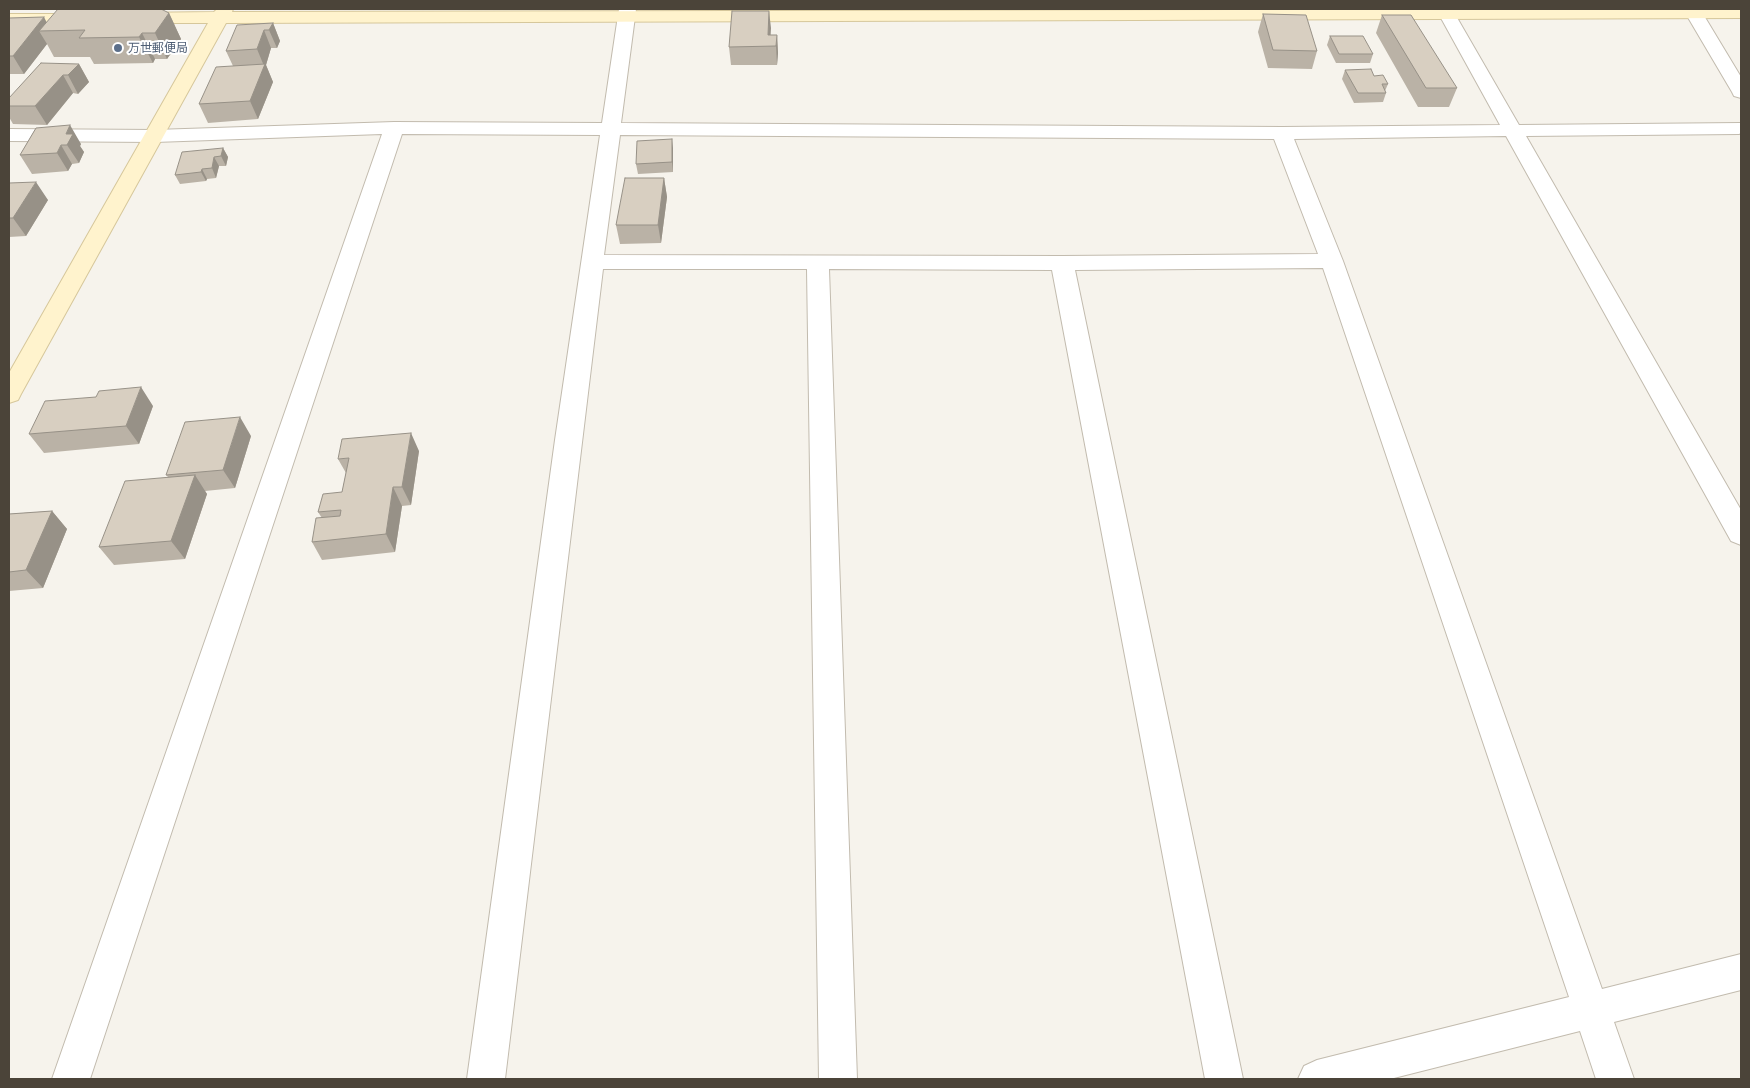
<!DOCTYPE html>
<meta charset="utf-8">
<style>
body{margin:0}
#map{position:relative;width:1750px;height:1088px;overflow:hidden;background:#f6f3ec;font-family:"Alegreya Sans",sans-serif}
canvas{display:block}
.frame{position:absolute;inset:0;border:10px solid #4b4439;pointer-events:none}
</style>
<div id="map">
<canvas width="1750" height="1088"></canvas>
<div class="frame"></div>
</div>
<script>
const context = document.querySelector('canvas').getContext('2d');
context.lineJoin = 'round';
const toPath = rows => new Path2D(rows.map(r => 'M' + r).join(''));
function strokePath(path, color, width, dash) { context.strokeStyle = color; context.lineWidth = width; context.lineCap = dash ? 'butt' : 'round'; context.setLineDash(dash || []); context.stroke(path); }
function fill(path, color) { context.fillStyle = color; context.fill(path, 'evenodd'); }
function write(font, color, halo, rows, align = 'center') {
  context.font = font + ' "Alegreya Sans","Noto Sans JP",sans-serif'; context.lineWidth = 4; context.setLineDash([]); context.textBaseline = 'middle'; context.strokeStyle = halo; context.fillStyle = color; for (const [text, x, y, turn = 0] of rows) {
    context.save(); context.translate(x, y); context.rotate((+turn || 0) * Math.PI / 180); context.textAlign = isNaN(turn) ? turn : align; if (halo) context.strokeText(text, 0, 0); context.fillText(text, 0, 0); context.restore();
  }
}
const street = toPath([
 [619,9,636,9,621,123,1282,127,1500,125,1436,9,1452,9,1519,125,1741,123,1741,133,1739,134,1526,136,1741,510,1741,545,1731,541,1506,136,1294,139,1343,261,1602,989,1741,954,1741,990,1614,1022,1634,1079,1596,1079,1580,1031,1390,1079,1298,1079,1304,1066,1317,1060,1569,997,1323,268,1075,270,1243,1079,1205,1079,1052,270,829,269,857,1079,819,1079,807,269,603,269,505,1079,467,1079,555,440,600,135,402,134,90,1079,52,1079,382,134,155,142,9,141,9,129,155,130,394,122,602,123,619,9],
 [620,135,1274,139,1318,254,1062,256,604,255,620,135],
 [1683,9,1700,9,1741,77,1741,98,1734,96,1732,92,1683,9]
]);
const secondary = toPath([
 [217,9,233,9,232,12,1741,9,1741,18,226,23,21,394,18,400,9,403,9,373,208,23,133,23,127,22,124,18,127,14,133,13,214,12,217,9],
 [9,14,87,14,93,15,96,19,93,23,87,24,9,24,9,14]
]);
strokePath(street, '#c2bbae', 2);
strokePath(secondary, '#d6c79b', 2);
fill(street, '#fff');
fill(secondary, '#fff3cd');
fill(toPath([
 [769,11,770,35,777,35,778,53,777,65,731,65,729,47],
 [169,13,181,39,167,59,155,59,153,63,94,64,90,57,54,57,47,44,24,74,9,74,9,18,47,22],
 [1263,14,1317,51,1312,69,1268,68,1258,32],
 [1382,15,1457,88,1449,107,1418,107,1376,33],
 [273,23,280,41,277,48,271,48,266,65,273,82,258,119,208,123,199,104,233,66,226,51],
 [1330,36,1373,54,1370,63,1336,63,1327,45],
 [79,64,89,82,78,94,73,93,47,125,13,124,9,117,9,98],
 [1345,70,1374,76,1388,84,1385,91,1386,93,1383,102,1354,103,1342,79],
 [36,128,81,144,80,146,84,152,79,163,72,164,68,171,32,174,20,155],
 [223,148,228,157,226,166,219,166,216,178,207,179,206,181,180,184,175,175],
 [673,148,673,172,638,174,636,164],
 [664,178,667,197,661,243,620,244,616,225],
 [9,183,48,200,26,236,9,237],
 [153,406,139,444,44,453,29,434],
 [251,436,235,488,205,491,207,494,185,559,114,565,99,547,168,477,166,475],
 [419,451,411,505,402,506,395,552,322,560,312,542,322,518,318,512,342,492,346,473,338,459],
 [52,511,67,529,43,588,9,591,9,514]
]), '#bab2a6');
fill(toPath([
 [769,11,771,28,770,47,768,35],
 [169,13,181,39,167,59,155,33],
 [44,17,51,31,39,31,47,44,24,74,13,56],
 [273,23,280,41,277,48,269,30],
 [264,30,271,48,266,65,273,82,258,119,250,101,264,66,257,49],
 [142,33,155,59,153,63,139,37],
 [777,35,778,53,777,65,776,46],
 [79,64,89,82,78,94,68,75],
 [63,75,73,93,47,125,35,106],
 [70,125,81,144,80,146,84,152,79,163,67,145,66,134],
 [672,139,673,148,673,172,672,162],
 [61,145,72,164,68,171,57,153],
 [223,148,228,157,226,166,221,156],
 [214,157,219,166,216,178,212,168],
 [202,169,207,179,206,181,201,172],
 [664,178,667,197,661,243,658,225],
 [36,182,48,200,26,236,13,218],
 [141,387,153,406,139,444,126,426],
 [240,417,251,436,235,488,223,470],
 [411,433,419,451,411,505,402,487],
 [195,475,207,494,185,559,171,541],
 [393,487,402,506,395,552,386,534],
 [52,511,67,529,43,588,26,570]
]), '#979187');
const building = toPath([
 [58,9,161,9,169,13,155,33,142,33,139,37,79,38,85,30,39,31,58,9],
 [732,11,769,11,768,35,777,35,776,46,729,47,732,11],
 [1263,14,1306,15,1317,51,1273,50,1263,14],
 [1382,15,1411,15,1457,88,1426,88,1382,15],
 [44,17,13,56,9,56,9,18,44,17],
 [273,23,269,30,264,30,257,49,226,51,237,25,273,23],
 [1330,36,1363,36,1373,54,1339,54,1330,36],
 [41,63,79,64,68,75,63,75,35,106,9,106,9,98,41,63],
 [265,64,250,101,199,104,216,67,265,64],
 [1371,69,1374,76,1383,75,1388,84,1382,84,1386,93,1358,93,1345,70,1371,69],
 [70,125,66,134,73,134,67,145,61,145,57,153,20,155,36,128,70,125],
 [672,139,672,162,636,164,637,141,672,139],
 [223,148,221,156,214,157,212,168,202,169,201,172,175,175,182,152,223,148],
 [625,178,664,178,658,225,616,225,625,178],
 [36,182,13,218,9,218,9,183,36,182],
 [141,387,126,426,29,434,45,401,96,397,99,391,141,387],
 [240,417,223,470,166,475,185,422,240,417],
 [411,433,402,487,393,487,386,534,312,542,316,518,340,516,341,510,318,512,323,494,342,492,349,458,338,459,342,439,411,433],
 [195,475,171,541,99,547,125,481,195,475],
 [52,511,26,570,9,572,9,514,52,511]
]);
fill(building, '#d8cfc1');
strokePath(building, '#979187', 1);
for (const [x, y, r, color] of [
 [118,48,5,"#5c6f8a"]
]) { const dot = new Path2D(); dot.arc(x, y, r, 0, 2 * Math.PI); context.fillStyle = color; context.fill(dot); strokePath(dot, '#fff', 2); }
write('12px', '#4e5e75', '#fff', [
 ["万世郵便局",128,48]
], 'left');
</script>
